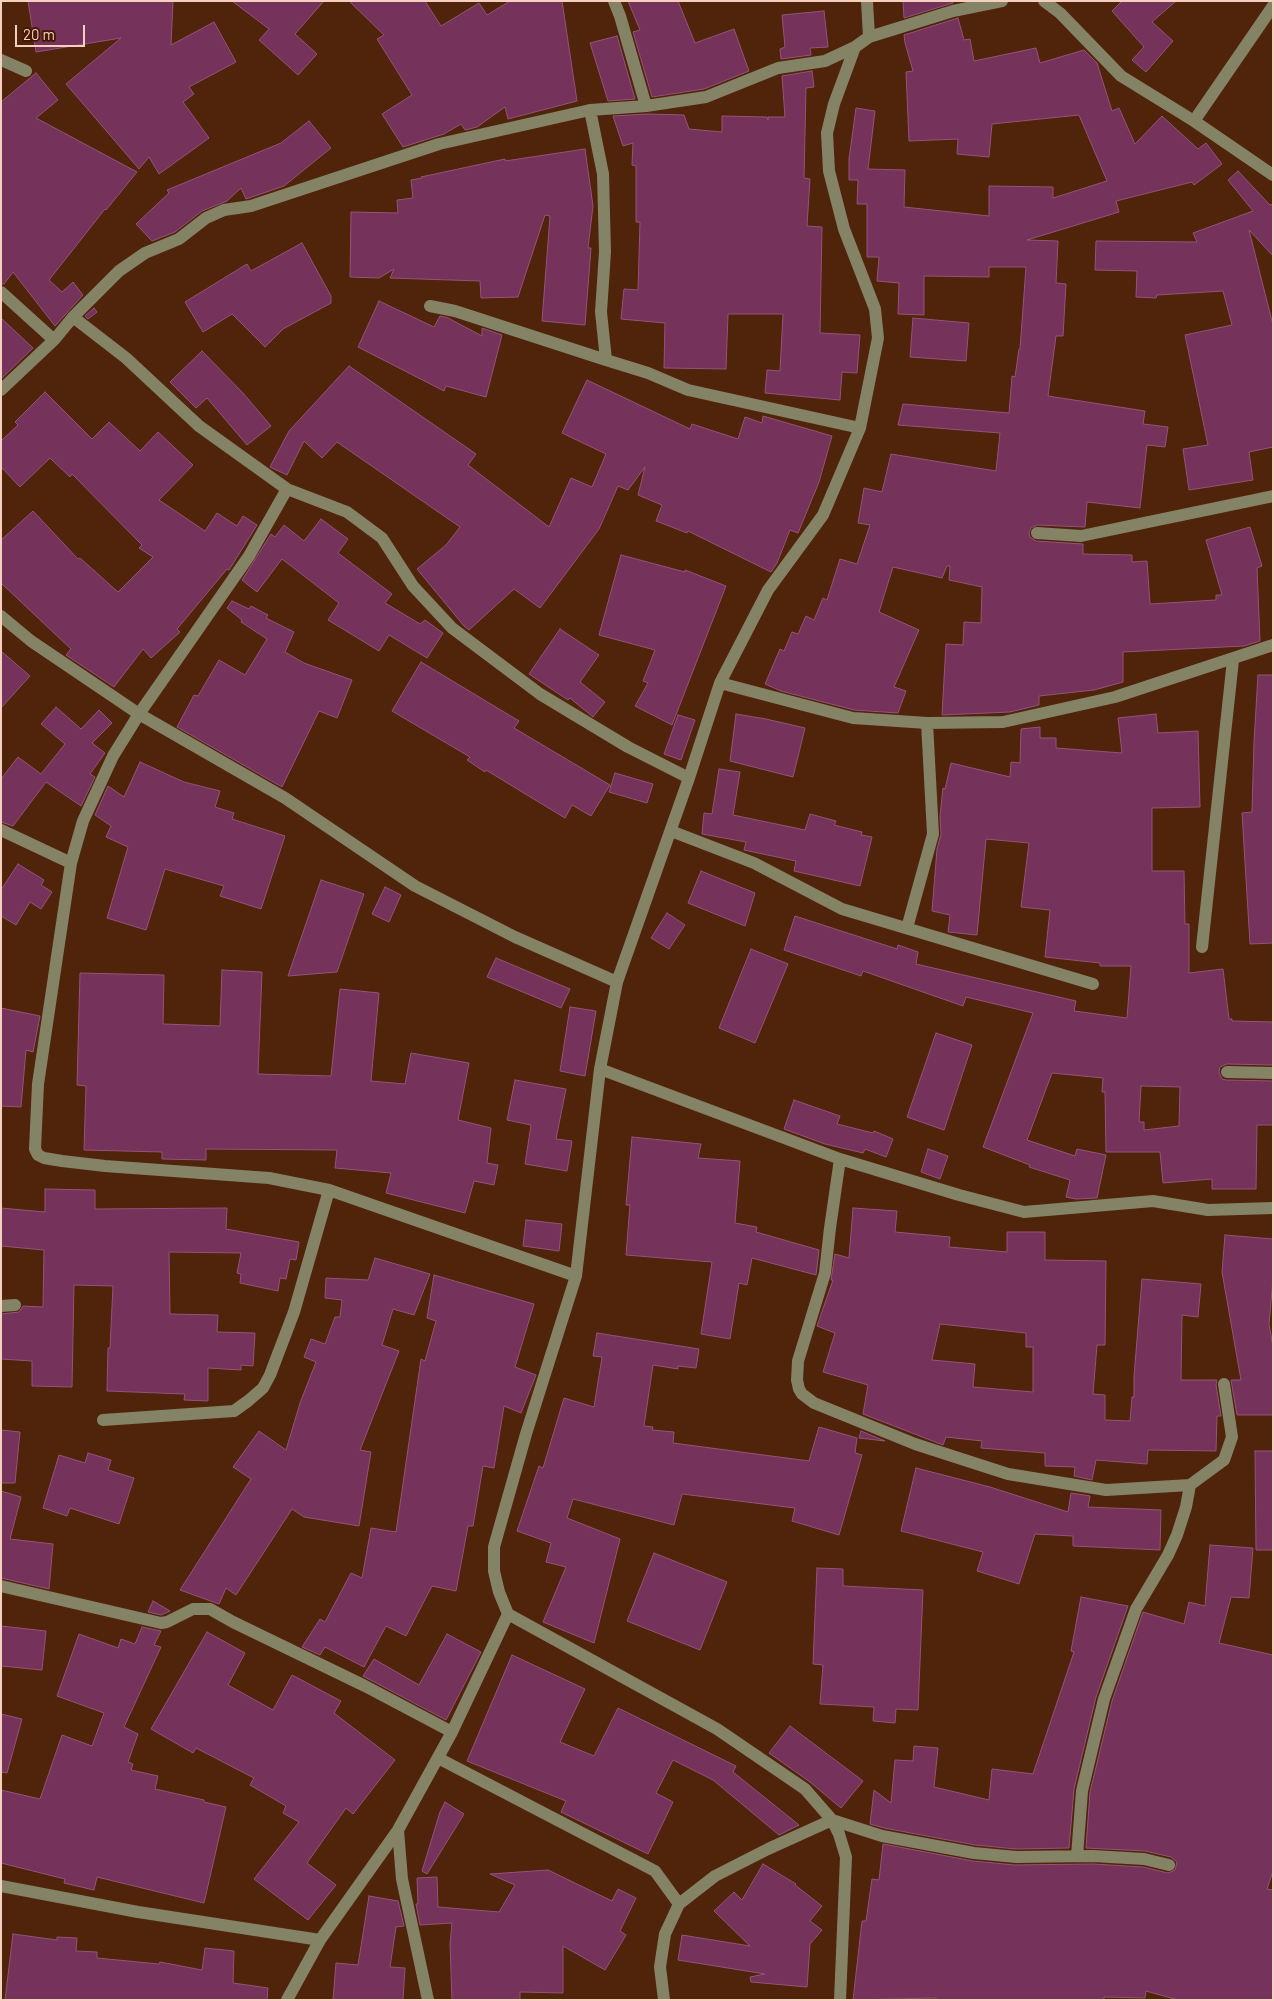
<!DOCTYPE html>
<style>
body{margin:0}
#map{position:relative;width:1274px;height:2001px;overflow:hidden;background:#50230b;font-family:Barlow,sans-serif}
canvas{display:block}
.frame{position:absolute;inset:0;border:2px solid #f5d0bf;pointer-events:none}
.scale{position:absolute;left:15px;top:25px;width:70px;height:22px;box-sizing:border-box;border:2px solid #f5d0bf;border-top:0;padding-left:6px;font-size:15px;line-height:18px;white-space:nowrap;color:#f5d0bf;-webkit-text-stroke:4px #441801;paint-order:stroke}
</style>
<div id="map">
<canvas width="1274" height="2001"></canvas>
<div class="frame"></div>
<div class="scale">20 m</div>
</div>
<script>
const context = document.querySelector('canvas').getContext('2d');
context.lineJoin = 'round';
function fill(path, color) { context.fillStyle = color; context.fill(path, 'evenodd'); }
const toPath = rows => new Path2D(rows.map(r => 'M' + r).join(''));
function strokePath(path, color, width, dash) { context.strokeStyle = color; context.lineWidth = width; context.lineCap = dash ? 'butt' : 'round'; context.setLineDash(dash || []); context.stroke(path); }
const building = toPath([
 [28,1,173,1,171,45,214,22,236,62,189,87,194,94,183,102,209,138,159,174,149,157,139,169,66,84,121,38,36,52,28,1],
 [232,1,324,1,295,34,317,54,298,75,259,40,269,29,232,1],
 [349,1,425,1,441,26,479,3,487,15,510,1,562,1,577,101,508,119,505,107,477,127,465,130,461,124,444,134,403,147,382,114,412,95,377,39,384,35,349,1],
 [628,1,678,1,695,43,734,29,749,71,704,89,652,97,633,32,640,30,628,1],
 [903,1,953,1,953,3,904,18,903,1],
 [1122,1,1176,1,1152,22,1173,41,1146,72,1132,60,1144,47,1112,11,1122,1],
 [824,11,828,47,810,48,811,55,781,59,780,49,785,47,782,15,824,11],
 [958,18,964,40,970,39,974,61,1036,48,1040,63,1084,50,1097,63,1112,111,1119,108,1135,144,1162,116,1198,149,1206,143,1222,164,1194,185,1192,182,1116,201,1119,212,1027,240,1058,241,1056,283,1066,284,1063,336,1056,336,1048,396,1145,411,1143,424,1168,427,1165,447,1147,445,1140,508,1087,502,1085,527,1037,525,1031,528,1029,533,1030,537,1036,541,1083,544,1083,554,1132,555,1132,562,1147,561,1150,604,1216,600,1216,595,1222,595,1206,540,1250,527,1262,566,1257,568,1260,641,1244,646,1123,652,1123,682,1094,690,1039,696,1039,705,1010,712,942,715,946,644,963,645,964,622,981,623,982,587,949,580,950,566,947,566,942,578,893,567,879,612,919,630,894,687,906,691,898,713,854,710,781,691,765,684,780,649,784,651,792,632,798,634,806,616,814,620,823,598,827,600,840,559,857,564,870,525,858,523,864,488,882,492,891,454,996,471,1000,433,898,425,903,404,1009,413,1012,376,1015,377,1019,349,1020,349,1026,267,989,267,989,277,924,276,924,315,898,314,899,283,877,281,879,257,867,257,867,204,857,204,858,180,849,180,849,159,856,108,875,111,868,169,905,170,904,207,989,216,989,186,1053,187,1053,198,1107,181,1079,115,992,124,989,157,957,154,958,139,909,141,906,72,913,71,905,43,904,35,958,18],
 [617,36,635,99,608,101,590,43,617,36],
 [812,71,814,87,806,88,804,178,810,179,807,226,822,227,820,333,860,335,857,373,842,372,840,400,765,393,767,370,780,371,783,314,728,314,726,369,664,368,665,323,621,319,624,289,638,290,640,222,636,222,636,166,632,165,633,143,623,146,613,116,648,114,684,115,689,129,722,132,722,116,767,117,768,120,768,117,785,117,782,76,812,71],
 [36,73,58,100,36,118,137,172,106,210,105,209,49,280,62,292,73,282,83,295,55,326,13,272,4,284,1,284,1,102,36,73],
 [309,121,331,148,284,186,246,199,241,188,227,201,202,211,175,232,152,241,136,224,169,193,167,190,281,143,309,121],
 [585,149,593,206,588,248,591,248,585,325,542,321,550,216,545,215,518,297,481,298,480,281,390,278,394,269,379,278,350,277,351,212,398,213,397,200,413,198,411,180,422,178,421,177,505,159,505,161,585,149],
 [1238,171,1270,205,1273,204,1273,256,1249,230,1273,325,1273,447,1249,452,1253,480,1189,490,1183,449,1208,445,1185,335,1232,325,1223,291,1157,295,1156,298,1136,297,1137,271,1095,270,1096,241,1197,242,1193,233,1253,211,1228,180,1238,171],
 [302,243,331,296,331,303,283,329,265,347,232,314,203,332,185,302,247,264,251,271,302,243],
 [379,301,434,327,440,316,448,318,482,336,482,328,502,335,486,397,446,386,444,391,358,347,379,301],
 [94,308,97,312,88,319,85,316,94,308],
 [1,318,33,348,1,379,1,318],
 [913,318,969,323,966,361,910,357,913,318],
 [202,351,242,392,271,426,247,445,207,398,196,408,170,382,202,351],
 [349,366,476,454,468,465,549,527,571,478,592,487,606,454,562,433,587,380,690,429,692,424,738,439,745,417,762,423,763,416,832,436,819,482,798,533,790,530,777,563,771,572,688,531,687,533,656,521,662,505,638,495,645,467,628,490,618,486,599,529,540,608,514,589,469,630,464,626,417,569,446,545,460,527,337,442,322,458,304,441,287,475,270,467,289,431,349,366],
 [45,392,92,439,109,422,140,451,158,432,193,465,159,500,205,531,217,513,237,526,243,516,257,525,229,570,227,569,177,629,180,632,151,658,143,649,114,687,66,655,71,649,1,583,1,540,33,511,78,559,80,558,118,592,153,557,139,548,142,545,72,474,70,477,50,458,20,487,1,467,1,441,18,425,15,422,45,392],
 [321,519,348,539,338,553,392,594,385,603,420,624,425,620,443,633,427,658,389,635,379,651,328,620,339,603,282,559,257,592,242,580,271,534,275,537,284,525,304,541,321,519],
 [621,555,685,572,685,570,726,586,672,725,635,706,648,683,643,681,655,650,599,635,621,555],
 [232,601,249,609,251,606,268,615,266,618,294,632,285,652,304,663,352,680,337,718,319,711,282,787,177,727,194,695,198,696,219,660,245,675,267,639,241,622,242,620,227,608,232,601],
 [560,629,599,655,580,682,605,702,593,717,570,698,568,700,529,674,560,629],
 [1,651,30,676,1,708,1,651],
 [421,662,519,721,514,728,610,785,591,816,572,805,565,818,486,770,485,772,467,760,470,757,392,711,421,662],
 [1258,675,1273,675,1273,943,1250,944,1242,813,1252,812,1254,742,1258,675],
 [56,707,81,729,99,710,112,723,92,743,105,753,90,774,95,777,81,806,46,782,13,826,1,822,1,779,18,757,41,774,65,744,41,724,56,707],
 [736,714,766,719,805,728,793,777,730,761,736,714],
 [1156,714,1158,733,1198,731,1200,807,1152,808,1152,871,1184,871,1185,924,1189,924,1189,973,1223,969,1229,1019,1232,1019,1232,1021,1273,1022,1273,1065,1227,1064,1220,1067,1219,1072,1222,1079,1226,1080,1273,1081,1273,1125,1257,1125,1256,1189,1212,1189,1212,1179,1163,1183,1160,1152,1106,1152,1105,1092,1102,1092,1103,1078,1052,1073,1027,1140,1075,1156,1077,1149,1106,1155,1097,1198,1076,1199,1066,1197,1070,1180,1029,1167,1030,1165,983,1147,1033,1013,966,997,963,1006,863,971,861,976,784,950,795,916,897,949,898,945,918,952,916,964,1076,1001,1074,1011,1127,1018,1131,966,1100,966,1100,963,1045,957,1050,910,1021,907,1029,843,986,839,977,935,948,932,950,915,932,911,937,849,941,834,940,816,943,788,945,789,951,763,1010,777,1011,762,1020,763,1021,729,1040,727,1040,738,1056,738,1056,748,1122,753,1118,718,1156,714],
 [1141,1086,1180,1087,1179,1126,1144,1130,1144,1122,1139,1122,1141,1086],
 [678,715,695,720,681,760,664,754,678,715],
 [140,762,184,782,220,791,215,807,234,813,232,819,285,836,261,909,220,896,224,886,165,869,146,930,107,918,128,847,106,837,111,826,95,815,108,786,124,797,140,762],
 [719,769,740,772,733,815,805,830,810,814,836,821,834,825,862,832,861,835,872,837,860,886,794,871,796,861,744,850,746,842,702,834,704,813,712,814,719,769],
 [615,773,653,784,647,803,609,792,615,773],
 [18,864,44,880,41,885,52,892,41,909,30,902,16,925,1,916,1,890,18,864],
 [701,871,755,893,745,926,688,903,701,871],
 [321,880,364,894,337,972,288,976,321,880],
 [385,887,401,895,389,922,372,914,385,887],
 [667,913,685,925,669,949,651,938,667,913],
 [751,949,788,964,755,1043,719,1028,751,949],
 [496,958,570,989,561,1008,487,977,496,958],
 [222,970,262,972,258,1074,331,1076,340,989,379,993,371,1081,405,1084,411,1053,469,1063,458,1120,491,1128,487,1163,498,1165,494,1185,474,1181,465,1213,386,1193,391,1173,335,1168,337,1150,206,1149,206,1160,162,1159,162,1152,84,1150,86,1086,77,1085,80,973,164,975,163,1024,220,1026,222,970],
 [570,1007,596,1011,585,1076,560,1071,570,1007],
 [1,1008,40,1016,33,1052,26,1050,21,1107,1,1106,1,1008],
 [936,1033,972,1045,944,1130,907,1117,936,1033],
 [515,1080,566,1089,556,1139,572,1141,567,1171,525,1164,531,1125,507,1120,515,1080],
 [794,1100,840,1116,837,1124,873,1133,874,1131,893,1139,886,1157,865,1149,863,1153,825,1144,784,1129,794,1100],
 [632,1137,701,1144,698,1158,740,1161,735,1223,757,1227,756,1232,819,1250,816,1275,752,1258,747,1285,739,1283,730,1339,701,1334,712,1262,626,1255,630,1205,626,1205,632,1137],
 [928,1149,948,1156,940,1179,921,1172,928,1149],
 [45,1189,95,1190,95,1209,227,1208,226,1229,299,1242,296,1260,290,1259,286,1279,280,1278,278,1291,240,1283,241,1274,237,1273,241,1253,169,1252,170,1314,218,1315,217,1332,255,1333,253,1366,241,1365,241,1370,208,1368,208,1401,184,1400,185,1394,107,1391,108,1348,110,1348,113,1286,74,1285,72,1387,32,1386,32,1361,1,1359,1,1314,19,1312,23,1306,43,1307,44,1250,1,1246,1,1208,45,1212,45,1189],
 [853,1208,897,1211,895,1232,950,1237,949,1247,1007,1252,1007,1232,1045,1232,1045,1260,1106,1261,1105,1345,1097,1345,1093,1394,1105,1395,1105,1420,1130,1421,1132,1397,1134,1397,1134,1376,1142,1279,1201,1284,1198,1317,1182,1315,1181,1380,1217,1380,1216,1385,1221,1416,1217,1416,1216,1451,1148,1450,1147,1464,1096,1460,1092,1480,1074,1476,1075,1467,1045,1466,1045,1453,981,1448,982,1441,946,1437,943,1445,863,1414,868,1385,823,1372,835,1333,817,1326,833,1280,831,1280,835,1254,849,1258,853,1208],
 [940,1324,1026,1333,1026,1347,1033,1347,1033,1392,973,1387,975,1364,932,1360,940,1324],
 [526,1220,562,1224,559,1251,523,1246,526,1220],
 [1225,1235,1273,1239,1273,1279,1269,1324,1273,1347,1273,1415,1237,1415,1231,1380,1241,1380,1222,1272,1225,1235],
 [375,1258,430,1274,414,1315,393,1309,382,1345,399,1351,360,1450,371,1452,359,1526,304,1517,292,1509,236,1595,226,1588,219,1604,180,1590,251,1479,233,1467,259,1431,286,1450,300,1403,316,1362,304,1357,311,1339,325,1344,335,1317,340,1317,342,1300,325,1298,326,1278,368,1280,375,1258],
 [434,1275,534,1304,515,1367,536,1375,521,1413,504,1406,494,1468,483,1466,473,1526,468,1526,456,1591,432,1586,406,1636,386,1626,364,1667,325,1647,320,1655,302,1647,320,1619,325,1622,351,1573,362,1578,371,1528,396,1532,421,1359,425,1361,436,1321,427,1318,434,1275],
 [597,1333,699,1349,696,1368,678,1366,678,1369,653,1365,644,1426,653,1427,652,1430,674,1432,673,1443,809,1461,819,1427,857,1438,855,1453,862,1455,839,1535,792,1521,795,1508,682,1494,674,1525,573,1499,567,1518,620,1539,594,1643,543,1622,566,1567,546,1562,551,1543,517,1531,539,1466,543,1468,564,1398,594,1407,602,1357,593,1356,597,1333],
 [1,1430,20,1432,15,1483,1,1483,1,1430],
 [861,1431,885,1441,859,1438,861,1431],
 [1255,1451,1273,1451,1273,1550,1256,1550,1255,1451],
 [88,1453,111,1460,108,1470,134,1478,119,1524,70,1508,67,1516,43,1508,59,1455,85,1463,88,1453],
 [916,1468,990,1487,1068,1512,1071,1493,1090,1496,1088,1507,1161,1510,1160,1550,1073,1546,1073,1536,1035,1534,1019,1584,977,1571,983,1552,901,1531,916,1468],
 [1,1491,21,1497,10,1539,53,1544,49,1589,1,1578,1,1491],
 [1210,1545,1253,1548,1249,1598,1231,1597,1219,1643,1273,1655,1273,1871,1267,1889,1273,1890,1273,2000,1178,2000,1146,1991,1145,1998,1104,1997,1104,2000,936,2000,936,1998,853,2000,862,1921,866,1921,872,1879,879,1880,883,1844,973,1861,1015,1865,1093,1864,1143,1867,1168,1873,1175,1870,1177,1862,1171,1857,1145,1851,1086,1848,1090,1792,1112,1701,1143,1612,1184,1624,1189,1602,1205,1606,1210,1545],
 [654,1553,727,1582,700,1650,627,1621,654,1553],
 [817,1568,843,1569,843,1586,923,1590,918,1710,896,1709,895,1723,873,1721,874,1707,820,1704,823,1665,813,1664,817,1568],
 [1081,1597,1128,1606,1096,1697,1074,1789,1069,1848,1016,1849,975,1845,884,1828,870,1824,874,1790,891,1803,895,1760,913,1761,914,1746,938,1748,934,1787,989,1800,992,1769,1033,1774,1074,1652,1071,1651,1081,1597],
 [153,1601,170,1611,161,1615,148,1612,153,1601],
 [1,1626,46,1631,42,1670,1,1666,1,1626],
 [142,1627,161,1631,154,1645,161,1647,124,1727,138,1734,128,1762,133,1764,131,1770,158,1776,155,1789,204,1800,204,1802,226,1807,204,1903,97,1877,94,1890,64,1883,65,1879,1,1863,1,1790,40,1799,62,1735,92,1746,104,1713,57,1696,79,1634,118,1648,121,1639,135,1644,142,1627],
 [207,1632,245,1653,228,1685,273,1710,292,1675,341,1701,334,1713,395,1760,353,1814,346,1808,307,1863,336,1885,308,1920,254,1879,299,1822,283,1813,286,1806,250,1785,254,1778,196,1748,193,1753,151,1729,207,1632],
 [447,1634,481,1652,446,1720,363,1676,374,1659,419,1685,447,1634],
 [512,1655,585,1689,560,1742,594,1756,618,1708,736,1766,733,1772,799,1825,779,1835,713,1780,673,1760,656,1793,673,1802,648,1854,561,1812,566,1801,467,1761,512,1655],
 [1,1714,22,1719,7,1773,1,1772,1,1714],
 [790,1726,863,1781,841,1808,810,1782,769,1753,790,1726],
 [445,1802,464,1814,427,1874,422,1871,440,1812,445,1802],
 [763,1864,796,1884,795,1885,822,1906,810,1921,822,1930,810,1944,807,1987,751,1982,750,1977,765,1974,678,1960,682,1935,750,1946,714,1911,734,1892,742,1900,763,1864],
 [548,1870,612,1901,618,1889,636,1898,620,1931,626,1935,605,1970,563,1946,563,1993,520,1992,520,2000,452,2000,450,1944,452,1923,420,1925,416,1904,418,1904,417,1878,437,1877,438,1907,499,1912,515,1885,490,1874,548,1870],
 [369,1896,398,1901,404,1926,396,1927,390,1967,405,1968,403,2000,333,2000,336,1963,358,1965,369,1896],
 [13,1934,57,1940,57,1937,77,1938,76,1951,97,1952,97,1958,159,1964,160,1962,202,1970,205,1948,234,1951,233,1983,268,1988,267,2000,5,2000,13,1934]
]);
fill(building, '#75325a');
strokePath(building, '#935477', 1);
strokePath(toPath([
 [614,1,620,16,646,106],
 [1044,1,1060,13,1121,76,1194,121,1273,175],
 [869,37,953,11,1002,1],
 [1,60,26,71],
 [590,110,603,174,605,252,601,312,606,360,648,373,688,390,860,428],
 [1194,121,1273,6],
 [1,292,54,340],
 [430,306,455,311,606,360],
 [73,317,126,358,199,426,287,489,347,512,382,538,413,586,452,628,540,694,628,747,689,778],
 [1,390,54,340,73,317,119,271,145,253,179,239,206,218,224,210,251,206,439,144,590,110,646,106,706,97,778,68,825,61,855,47,869,37,867,1],
 [287,489,249,556,139,714,113,756,83,821,71,863,38,1084,35,1149,38,1155,44,1158,62,1161,105,1166,269,1178,329,1190,576,1276],
 [1037,533,1081,536,1273,496],
 [1,616,31,641,139,714,285,798,415,886,515,937,617,982],
 [720,683,853,718,927,723,1003,722,1115,697,1273,645],
 [1,830,71,863],
 [671,831,754,863,842,909,1093,984],
 [907,928,933,834,927,723],
 [1202,947,1233,660],
 [600,1069,840,1159,959,1195,1024,1212,1153,1201,1208,1210,1273,1208],
 [1227,1072,1273,1073],
 [840,1159,830,1228,825,1273,798,1361,797,1380,799,1389,802,1394,814,1403,915,1444,1008,1474,1106,1490,1190,1485,1224,1460,1232,1437,1224,1384],
 [1,1306,15,1305],
 [103,1420,234,1411,248,1401,263,1388,270,1375,294,1312,329,1190],
 [1,1586,161,1623,167,1622,193,1609,210,1609,233,1622,365,1686,452,1732],
 [508,1614,717,1729,805,1789,832,1820,839,1834,846,1857,840,2000],
 [438,1758,655,1871,679,1904],
 [398,1830,402,1879,428,2000],
 [1077,1856,1082,1791,1104,1699,1136,1609,1168,1555,1177,1535,1186,1507,1190,1485],
 [1,1886,138,1912,320,1940],
 [287,2000,320,1940,398,1830,452,1732,508,1614,499,1592,494,1571,494,1547,526,1434,576,1276,600,1069,617,982,689,778,720,683,768,590,823,515,860,428,878,338,875,309,844,229,829,171,827,133,834,104,855,47],
 [664,2000,660,1967,665,1934,679,1904,715,1876,768,1849,832,1820,882,1836,974,1853,1016,1857,1093,1856,1144,1859,1169,1865]
]), '#848365', 12);
</script>
